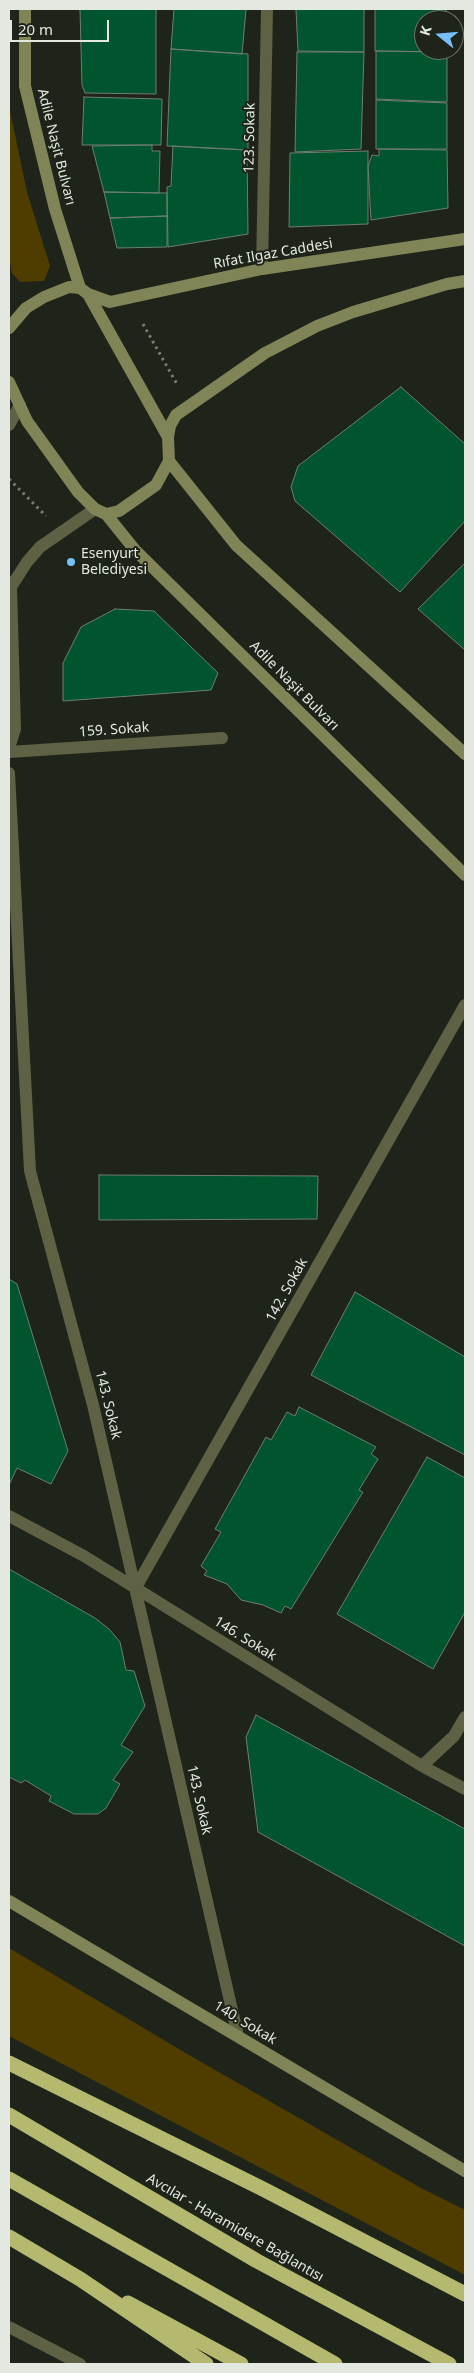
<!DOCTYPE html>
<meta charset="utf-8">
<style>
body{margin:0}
#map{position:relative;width:474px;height:2373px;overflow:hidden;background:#1e2419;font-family:"Noto Sans",sans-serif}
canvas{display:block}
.frame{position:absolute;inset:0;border:10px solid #e3e8e1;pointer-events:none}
.north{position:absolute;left:414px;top:10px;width:50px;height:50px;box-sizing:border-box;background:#1e2419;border:1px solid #6d7269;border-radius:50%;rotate:287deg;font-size:14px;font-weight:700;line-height:20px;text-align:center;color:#e3e8e1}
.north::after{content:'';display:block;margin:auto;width:18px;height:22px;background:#77bff7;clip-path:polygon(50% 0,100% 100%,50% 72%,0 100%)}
.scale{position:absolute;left:10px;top:20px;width:99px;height:22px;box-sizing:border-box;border:2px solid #e3e8e1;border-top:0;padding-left:6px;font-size:15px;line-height:18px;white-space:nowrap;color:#e3e8e1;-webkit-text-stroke:4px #1e2419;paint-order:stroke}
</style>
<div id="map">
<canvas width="474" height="2373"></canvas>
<div class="frame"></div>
<div class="north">K</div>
<div class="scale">20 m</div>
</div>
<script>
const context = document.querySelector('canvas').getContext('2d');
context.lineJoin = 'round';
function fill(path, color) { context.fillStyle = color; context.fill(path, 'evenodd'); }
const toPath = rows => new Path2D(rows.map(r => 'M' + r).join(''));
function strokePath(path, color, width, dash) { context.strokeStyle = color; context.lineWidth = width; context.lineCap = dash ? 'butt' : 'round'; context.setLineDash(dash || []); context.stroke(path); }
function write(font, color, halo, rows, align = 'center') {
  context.font = font + ' "Noto Sans",sans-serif'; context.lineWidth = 4; context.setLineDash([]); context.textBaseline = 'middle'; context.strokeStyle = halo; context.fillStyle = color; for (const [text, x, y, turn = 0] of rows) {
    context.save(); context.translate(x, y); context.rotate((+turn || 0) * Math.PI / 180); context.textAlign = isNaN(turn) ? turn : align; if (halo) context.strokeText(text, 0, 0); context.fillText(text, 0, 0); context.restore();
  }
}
fill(toPath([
 [9,106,27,192,50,266,44,281,20,282,12,273,9,257],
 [9,1948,189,2055,421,2188,465,2210,465,2275,9,2036]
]), '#4f3d00');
const building = toPath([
 [80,9,156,9,156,94,85,93,82,85,80,9],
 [174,9,246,9,242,54,171,49,174,9],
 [296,9,364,9,364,52,298,51,296,9],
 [375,9,446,9,446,20,424,20,424,50,446,52,375,51,375,9],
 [171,49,248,54,248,150,167,146,171,49],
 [376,51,447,52,447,102,376,99,376,51],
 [297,52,364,52,361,149,295,152,297,52],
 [84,97,162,99,161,145,82,145,84,97],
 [376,100,447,103,447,149,376,149,376,100],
 [152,145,152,151,160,151,159,193,104,192,92,146,152,145],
 [173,146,247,150,248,234,168,247,167,187,171,186,173,146],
 [379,149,447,150,448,208,371,220,368,166,372,155,379,156,379,149],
 [368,151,368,224,289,227,290,153,368,151],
 [104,192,167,193,167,216,110,218,104,192],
 [167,216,167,247,117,248,110,218,167,216],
 [401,387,465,444,465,521,400,592,295,501,291,487,298,466,401,387],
 [465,563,465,650,418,609,465,563],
 [115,609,154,611,218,673,211,690,63,701,63,663,81,627,115,609],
 [99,1175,318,1176,317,1219,99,1220,99,1175],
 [9,1279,17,1284,68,1451,51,1484,17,1468,9,1485,9,1279],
 [355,1292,465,1357,465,1455,311,1375,355,1292],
 [299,1407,376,1447,371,1454,378,1459,359,1490,363,1492,291,1609,285,1606,281,1613,263,1605,241,1600,227,1584,204,1575,207,1571,201,1566,221,1532,215,1529,266,1437,271,1440,287,1412,295,1416,299,1407],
 [427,1457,465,1478,465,1612,433,1669,337,1614,427,1457],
 [9,1569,95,1618,109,1629,120,1642,126,1670,134,1671,145,1706,121,1745,133,1752,113,1780,120,1784,106,1808,98,1814,74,1814,49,1801,51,1796,25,1780,21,1783,9,1777,9,1569],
 [256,1715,465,1829,465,1946,258,1832,246,1737,256,1715]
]);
fill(building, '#00552e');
strokePath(building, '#6f7d73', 1);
strokePath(toPath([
 [143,324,178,386],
 [9,479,46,516]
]), '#787d74', 3, [2.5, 4]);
strokePath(toPath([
 [262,269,267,9],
 [9,425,20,405],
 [9,582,11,587,15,729,9,748],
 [11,587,27,562,40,547,95,509],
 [9,752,222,738],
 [9,773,30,1171,93,1405,238,2036],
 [9,1516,84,1556,422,1766,465,1789],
 [135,1589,465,1005],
 [422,1766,454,1736,465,1717],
 [9,2327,80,2364]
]), '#5f6144', 12);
strokePath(toPath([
 [25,9,25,86,55,209,80,288],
 [88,294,110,302,262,269,465,239],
 [9,328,26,308,44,297,69,287,80,288,88,294,168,437],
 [9,382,27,421,78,492,95,509,106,514,119,511,156,485,169,461,168,437,170,426,176,415,265,353,317,326,353,312,447,284,465,281],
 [169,461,236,545,465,754],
 [106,514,135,550,465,875],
 [9,1901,465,2171]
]), '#818456', 12);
strokePath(toPath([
 [9,2063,263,2189,465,2294],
 [9,2115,257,2261,449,2364],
 [9,2179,335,2364],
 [9,2237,80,2279,206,2364],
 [128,2303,241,2364]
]), '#b4b96f', 15);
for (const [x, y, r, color] of [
 [71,562,5,"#77bff7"]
]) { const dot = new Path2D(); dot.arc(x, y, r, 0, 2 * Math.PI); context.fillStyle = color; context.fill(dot); strokePath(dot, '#1e2419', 2); }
write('14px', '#e3e8e1', '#1e2419', [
 ["123. Sokak",250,138,-89],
 ["Adile Naşit Bulvarı",56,147,76],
 ["Rıfat Ilgaz Caddesi",273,254,-10],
 ["Adile Naşit Bulvarı",294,686,45],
 ["159. Sokak",114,730,-4],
 ["142. Sokak",287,1290,-61],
 ["143. Sokak",108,1405,76],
 ["146. Sokak",245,1639,32],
 ["143. Sokak",199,1800,77],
 ["140. Sokak",245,2023,31],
 ["Avcılar - Haramidere Bağlantısı",235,2228,30]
]);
write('14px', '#e3e8e1', '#1e2419', [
 ["Esenyurt",81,554],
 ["Belediyesi",81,570]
], 'left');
</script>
